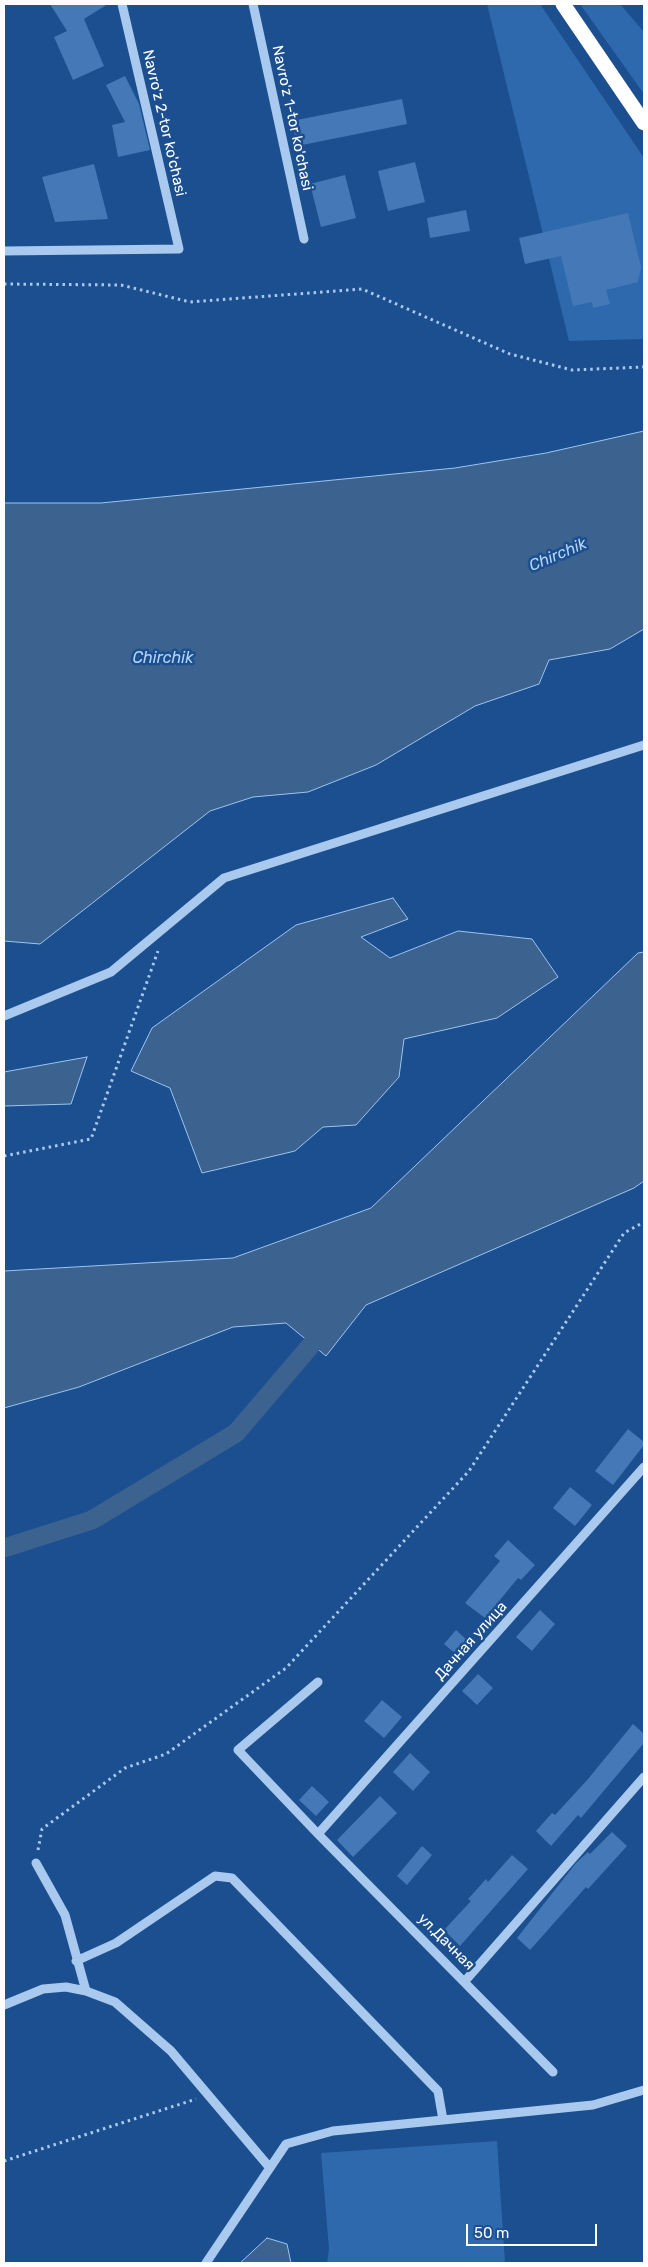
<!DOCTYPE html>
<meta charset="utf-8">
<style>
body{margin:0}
#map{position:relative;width:648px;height:2267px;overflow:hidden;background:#1b4f8f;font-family:Rubik,sans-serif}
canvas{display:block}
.frame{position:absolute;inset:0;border:5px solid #fff;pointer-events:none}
.scale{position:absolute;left:466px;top:2224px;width:131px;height:22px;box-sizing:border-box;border:2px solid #fff;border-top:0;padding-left:6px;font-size:15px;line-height:18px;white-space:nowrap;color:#fff;-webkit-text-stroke:4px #1b4f8f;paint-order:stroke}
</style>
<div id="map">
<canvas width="648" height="2267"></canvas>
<div class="frame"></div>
<div class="scale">50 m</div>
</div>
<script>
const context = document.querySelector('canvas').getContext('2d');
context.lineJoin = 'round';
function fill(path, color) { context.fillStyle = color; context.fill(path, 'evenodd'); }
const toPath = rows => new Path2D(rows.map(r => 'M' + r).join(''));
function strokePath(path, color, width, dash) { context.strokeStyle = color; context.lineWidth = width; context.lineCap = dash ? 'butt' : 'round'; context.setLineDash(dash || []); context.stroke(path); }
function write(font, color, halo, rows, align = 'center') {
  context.font = font + ' Rubik,sans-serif'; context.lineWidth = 5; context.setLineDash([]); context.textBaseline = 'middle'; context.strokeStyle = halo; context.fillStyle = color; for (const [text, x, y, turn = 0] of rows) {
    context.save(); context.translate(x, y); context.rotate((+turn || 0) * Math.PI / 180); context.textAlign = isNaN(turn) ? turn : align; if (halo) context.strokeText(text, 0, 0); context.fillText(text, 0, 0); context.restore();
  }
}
fill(toPath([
 [487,4,540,4,644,158,644,339,569,341],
 [580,4,620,4,644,32,644,94],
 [497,2141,505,2263,327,2263,329,2249,321,2153]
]), '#2e69ad');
const water = toPath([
 [644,431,644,629,610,649,549,660,539,684,475,706,376,765,308,792,253,797,210,811,40,944,4,941,4,503,101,503,455,468,546,453,644,431],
 [393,898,408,919,361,937,390,958,458,931,532,939,558,977,497,1018,404,1039,399,1077,356,1125,323,1127,295,1151,202,1173,170,1088,131,1071,152,1028,296,925,393,898],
 [644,952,644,1181,634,1188,366,1305,326,1356,286,1323,233,1327,79,1387,4,1408,4,1271,233,1258,371,1208,638,953,644,952],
 [87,1057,71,1104,4,1106,4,1072,87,1057],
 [267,2238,287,2244,291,2263,240,2263,267,2238]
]);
fill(water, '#3c6290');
strokePath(water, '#9cc4f0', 1);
strokePath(toPath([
 [4,1548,92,1520,236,1433,312,1344]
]), '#3c6290', 19);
fill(toPath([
 [50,4,108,4,84,19,104,66,73,80,54,37,67,31],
 [125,76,139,104,150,150,118,157,112,125,125,122,106,85],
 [402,99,407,124,297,146,292,121],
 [415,162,425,202,388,211,378,171],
 [94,164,108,219,55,222,42,177],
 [345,175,356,218,321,227,310,184],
 [466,210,470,231,430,238,427,218],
 [628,213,641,267,638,282,606,290,610,304,593,308,592,302,573,306,561,256,525,264,519,238],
 [628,1429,644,1442,644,1445,613,1485,595,1471],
 [570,1487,592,1505,575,1526,553,1508],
 [508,1540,535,1565,521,1580,518,1578,485,1618,465,1603,500,1561,494,1556],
 [540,1610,555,1624,532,1651,516,1637],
 [456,1630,470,1643,458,1656,444,1644],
 [478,1674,493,1688,477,1705,462,1691],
 [382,1700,402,1717,384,1738,364,1721],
 [633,1724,644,1734,644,1743,581,1818,578,1815,551,1846,536,1831,552,1813,555,1815,588,1779],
 [410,1753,430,1772,413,1791,393,1772],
 [312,1786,329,1802,316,1816,299,1800],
 [380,1796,397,1813,353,1857,337,1840],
 [612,1832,627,1846,588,1889,586,1887,530,1950,517,1938,576,1863,588,1852,590,1854],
 [422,1846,432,1855,407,1885,397,1876],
 [512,1855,528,1869,460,1946,444,1930,471,1901,468,1899,486,1879,488,1882]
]), '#4478b7');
strokePath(toPath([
 [4,284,121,285,190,302,362,289,510,354,572,370,644,367],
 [4,1156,91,1139,158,951],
 [38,1850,42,1829,125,1768,166,1754,286,1668,469,1471,624,1233,644,1222],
 [4,2161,196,2099]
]), '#a9c9ee', 3, [2.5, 4]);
strokePath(toPath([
 [253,4,304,239],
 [4,251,179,249,122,4],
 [4,1016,111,972,224,878,644,745],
 [318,1682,238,1750,318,1834,553,2072],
 [318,1834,644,1467],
 [36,1863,65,1915,86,1991],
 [76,1961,116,1943,215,1876,232,1878,438,2091,443,2120],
 [465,1981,644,1777],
 [4,2005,43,1989,66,1987,86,1991,115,2002,171,2051,270,2168],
 [206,2263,286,2144,333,2131,593,2105,644,2090]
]), '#a9c9ee', 9);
strokePath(toPath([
 [563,4,644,123]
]), '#fff', 15);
write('15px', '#fff', '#1b4f8f', [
 ["Navro'z 1-tor ko'chasi",292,118,78],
 ["Navro'z 2-tor ko'chasi",164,123,77],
 ["Дачная улица",471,1641,-48],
 ["ул.Дачная",446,1942,45]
]);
write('italic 16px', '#b5d3f5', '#1b4f8f', [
 ["Chirchik",558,555,-23],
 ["Chirchik",163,658]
]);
</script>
